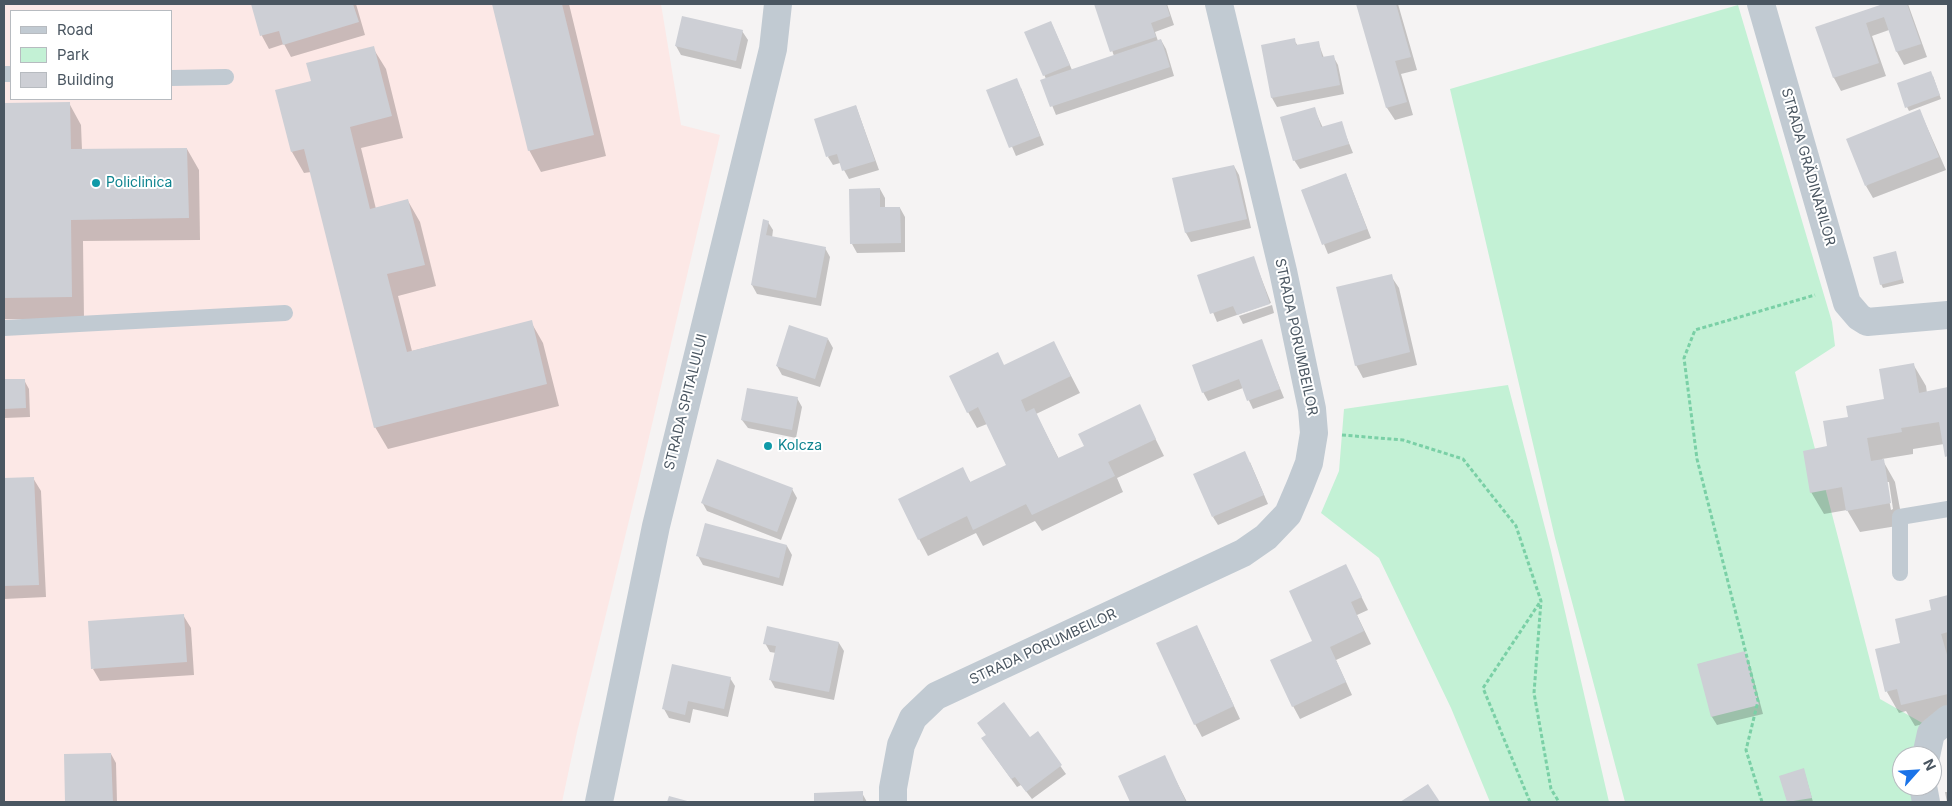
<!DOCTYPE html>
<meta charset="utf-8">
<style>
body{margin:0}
#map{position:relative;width:1952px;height:806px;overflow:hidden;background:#f5f3f3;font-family:Inter,sans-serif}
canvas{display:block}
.frame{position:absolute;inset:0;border:5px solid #4a5661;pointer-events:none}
.legend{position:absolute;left:10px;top:10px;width:162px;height:90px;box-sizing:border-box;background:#fff;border:1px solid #b7bbc0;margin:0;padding:6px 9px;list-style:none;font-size:15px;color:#4a5661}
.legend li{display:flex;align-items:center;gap:10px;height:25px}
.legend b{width:25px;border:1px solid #b7bbc0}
.north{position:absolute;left:1892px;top:746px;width:50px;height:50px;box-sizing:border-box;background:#fff;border:1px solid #b7bbc0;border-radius:50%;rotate:64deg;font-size:14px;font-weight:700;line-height:20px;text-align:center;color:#4a5661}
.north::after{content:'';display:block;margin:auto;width:18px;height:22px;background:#1a73e8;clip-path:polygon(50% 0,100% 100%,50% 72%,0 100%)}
</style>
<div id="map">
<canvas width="1952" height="806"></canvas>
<div class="frame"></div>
<ul class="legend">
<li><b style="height:6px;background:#c1cad2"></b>Road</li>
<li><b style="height:14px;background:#c3f1d5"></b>Park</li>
<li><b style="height:14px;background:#cdcfd5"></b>Building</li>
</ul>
<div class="north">N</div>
</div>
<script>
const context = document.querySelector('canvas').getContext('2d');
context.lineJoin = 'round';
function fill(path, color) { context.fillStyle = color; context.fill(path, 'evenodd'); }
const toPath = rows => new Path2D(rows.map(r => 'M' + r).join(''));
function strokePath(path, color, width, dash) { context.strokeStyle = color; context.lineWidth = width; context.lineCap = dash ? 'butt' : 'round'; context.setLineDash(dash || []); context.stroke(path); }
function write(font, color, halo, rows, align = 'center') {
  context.font = font + ' Inter,sans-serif'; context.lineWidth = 4; context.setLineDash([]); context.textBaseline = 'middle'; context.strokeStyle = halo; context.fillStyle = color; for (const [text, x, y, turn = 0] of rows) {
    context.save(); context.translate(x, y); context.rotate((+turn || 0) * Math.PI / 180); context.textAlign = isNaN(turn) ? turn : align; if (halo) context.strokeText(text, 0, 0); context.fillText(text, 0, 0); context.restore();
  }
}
fill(toPath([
 [4,4,661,4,681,125,720,135,638,484,577,732,562,802,4,802],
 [11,11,171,11,171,99,11,99]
]), '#fce8e6');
fill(toPath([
 [1738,5,1832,322,1835,346,1795,372,1880,699,1940,733,1932,802,1625,802,1555,538,1450,89],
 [1902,756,1932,756,1932,786,1902,786],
 [1508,385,1551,551,1609,802,1490,802,1451,708,1379,558,1321,513,1339,471,1344,409]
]), '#c3f1d5');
fill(toPath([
 [252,4,356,4,365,35,291,57,284,44,269,49,262,36],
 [493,4,569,4,606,156,541,172,529,150],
 [1096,4,1167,4,1174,25,1155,32,1158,41,1161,40,1166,49,1174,76,1056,115,1042,81,1046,79,1026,32,1051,22,1072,70,1114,56],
 [1357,4,1398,4,1417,70,1401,74,1413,115,1395,120,1387,108],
 [1887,4,1908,4,1927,57,1904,65,1897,52,1889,30,1872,36,1886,76,1841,91,1834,78,1817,28],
 [742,31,748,40,741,69,681,55,676,46],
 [1294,40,1298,46,1318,42,1324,58,1333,56,1338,65,1344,94,1277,107,1272,98,1262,46],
 [373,48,386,69,403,138,361,148,376,209,408,201,420,222,436,286,398,296,412,351,531,322,543,343,559,406,388,449,375,427,311,172,304,173,292,152,312,82],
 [1933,76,1941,99,1909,111,1907,107],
 [1021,88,1044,145,1016,156,988,91],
 [69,103,81,125,82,150,187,149,199,170,200,240,83,241,84,319,4,319,4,104],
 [856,106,879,170,849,179,840,163,833,165,828,157],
 [1314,108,1323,128,1341,123,1353,153,1300,169,1294,160],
 [1920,111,1946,170,1873,198,1866,186],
 [1234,166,1239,175,1251,228,1191,242,1186,233,1174,179],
 [1346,174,1371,238,1328,254,1302,190],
 [880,189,885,198,885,209,900,208,905,217,905,252,857,253,852,244],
 [768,222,773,230,772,238,825,248,830,257,821,306,757,294,752,285],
 [1895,253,1904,283,1883,288,1881,284],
 [1253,257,1271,303,1217,322,1198,276],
 [1391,276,1399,288,1417,365,1363,378,1356,365],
 [1272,305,1274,313,1243,324,1239,316],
 [828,339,833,348,820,387,782,375,777,366],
 [1261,341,1284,398,1253,409,1243,388,1208,401,1203,392],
 [1054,343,1080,393,1036,414,1059,459,1086,446,1139,406,1164,456,1117,478,1123,492,1042,531,1035,521,983,546,976,533,928,556,919,539,962,469,971,483,1007,466,987,424,977,428,968,412,1004,367],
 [1913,364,1926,386,1927,393,1948,389,1948,459,1944,444,1913,449,1913,454,1882,459,1895,482,1903,525,1860,532,1847,510,1824,514,1811,492,1829,448,1850,418,1886,400],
 [1886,482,1889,482,1893,509,1891,510],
 [24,380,29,389,30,417,4,418,4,381],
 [797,398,802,407,796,438,748,428,742,420],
 [1250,462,1268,504,1218,525,1213,517],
 [33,478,41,491,46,597,4,599,4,479],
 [792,489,797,498,781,540,707,511,702,502],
 [787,546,792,555,783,586,703,565,698,556],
 [1346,566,1368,610,1357,615,1371,644,1336,660,1352,695,1300,719,1293,706,1314,641],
 [1948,596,1948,718,1915,726,1906,711,1899,713,1887,692,1902,644,1933,611,1930,600],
 [183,615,191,628,194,675,100,681,93,669],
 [1203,639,1240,719,1202,737,1195,724],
 [765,643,839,643,844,651,834,700,775,688,770,679,776,653,770,652],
 [1744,653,1749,662,1763,714,1717,725,1712,717,1699,664],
 [730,678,735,686,728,717,693,709,690,723,669,718,664,709],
 [978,723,1030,739,1037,733,1066,774,1032,799,1021,785,1017,787,988,747,983,739,987,736],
 [111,754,116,763,117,802,66,802,65,755],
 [1164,757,1187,802,1131,802,1120,777],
 [1805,774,1813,802,1788,802,1780,776],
 [1945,792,1948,792,1948,802,1947,802],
 [862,793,867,802,815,802,815,794]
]), '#0003');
fill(toPath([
 [251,4,353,4,359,22,283,45,279,31,260,36],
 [492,4,562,4,594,135,528,151],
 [1094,4,1166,4,1170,16,1151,23,1156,37,1110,52],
 [1356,4,1396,4,1411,57,1395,61,1407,102,1386,108],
 [1883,4,1907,4,1921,44,1896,52,1884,17,1866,23,1879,63,1833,78,1815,27],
 [682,16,743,30,736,61,675,46],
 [1051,21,1070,65,1043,76,1024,32],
 [1295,38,1296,45,1319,41,1322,57,1334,55,1340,85,1271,98,1261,45],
 [1161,39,1170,67,1050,107,1040,80],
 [374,46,392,116,350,127,370,209,408,199,425,265,387,274,407,352,532,320,547,384,374,428,304,149,291,152,275,90,311,81,306,63],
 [1931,71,1940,95,1905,108,1897,83],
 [1017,78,1040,136,1009,148,986,90],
 [70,102,71,149,187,148,189,218,71,220,72,297,4,298,4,103],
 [856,105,875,161,842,171,837,154,826,157,814,119],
 [1315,107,1321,127,1342,121,1349,144,1293,161,1280,117],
 [1920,109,1939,157,1865,186,1846,139],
 [1234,165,1247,219,1185,233,1172,178],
 [1346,173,1367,229,1322,245,1301,190],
 [880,188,880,207,900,207,901,243,850,244,849,189],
 [763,219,769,221,766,235,826,247,816,298,751,285],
 [1896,251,1903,279,1880,285,1873,257],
 [1254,256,1270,304,1237,315,1233,306,1210,314,1197,275],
 [1392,274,1410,352,1355,366,1336,287],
 [789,325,828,338,815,379,776,366],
 [1262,339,1280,389,1247,401,1239,379,1202,393,1192,365],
 [1054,341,1071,376,1021,400,1026,412,1034,408,1058,458,1084,446,1078,434,1140,404,1156,439,1108,462,1115,476,1032,515,1026,504,973,530,967,516,918,540,898,499,963,467,970,482,1006,465,978,407,967,413,949,376,998,352,1004,365],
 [1914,363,1919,393,1948,387,1948,456,1945,457,1939,422,1901,428,1902,432,1867,438,1871,461,1884,459,1891,503,1846,511,1842,487,1810,493,1803,451,1827,446,1823,421,1848,417,1846,406,1884,399,1879,369],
 [4,379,25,379,26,408,4,409],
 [747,388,798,397,792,430,741,420],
 [1245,451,1264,495,1212,517,1193,474],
 [717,459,793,488,777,532,701,503],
 [34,477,39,585,4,586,4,478],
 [705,523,787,545,779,578,696,556],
 [1346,564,1362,597,1351,602,1364,631,1330,647,1346,682,1292,707,1270,660,1312,641,1289,591],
 [1948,595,1948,632,1941,634,1948,658,1948,694,1901,705,1897,689,1885,692,1875,649,1900,643,1895,619,1931,610,1929,600],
 [184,614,187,662,91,669,88,621],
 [1197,625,1234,706,1194,725,1156,643],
 [767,626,839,642,829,692,769,680,776,646,763,644],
 [1745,651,1759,705,1711,717,1697,664],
 [672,664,731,677,724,709,688,701,685,715,662,709],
 [1004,702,1030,737,1038,731,1062,765,1026,792,1015,777,1011,779,981,738,986,735,977,723],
 [111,753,113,802,65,802,64,754],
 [1165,755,1186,802,1130,802,1118,776],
 [1804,768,1812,798,1787,802,1779,776],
 [1428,784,1440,802,1400,802],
 [863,791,863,802,814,802,814,793],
 [669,796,691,802,667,802]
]), '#cdcfd5');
strokePath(toPath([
 [1342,435,1403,440,1463,459,1516,526,1541,601,1534,693,1551,789,1559,802],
 [1530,802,1483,688,1540,602],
 [1762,802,1746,750,1758,701,1697,459,1684,358,1695,330,1815,295]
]), '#7ad0a6', 3, [4, 2.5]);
strokePath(toPath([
 [4,74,11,74],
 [171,78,226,77],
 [4,328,285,313],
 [1900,573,1900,517,1948,509]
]), '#c1cad2', 16);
strokePath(toPath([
 [1761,4,1847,303,1859,317,1867,322,1948,315],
 [1926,756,1931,733,1948,719],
 [1923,786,1926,802],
 [599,802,656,526,773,49,778,4],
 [893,802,893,788,901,745,913,718,936,696,1243,553,1266,537,1288,514,1300,486,1309,463,1314,433,1312,409,1283,271,1219,4]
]), '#c1cad2', 28);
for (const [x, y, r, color] of [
 [96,183,5,"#0f9aa8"],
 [768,446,5,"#0f9aa8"]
]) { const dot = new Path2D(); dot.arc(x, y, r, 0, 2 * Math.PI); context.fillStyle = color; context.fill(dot); strokePath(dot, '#fff', 2); }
write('14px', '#4a5661', '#fff', [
 ["STRADA GRĂDINARILOR",1808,167,74],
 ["STRADA PORUMBEILOR",1296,337,78],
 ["STRADA SPITALULUI",686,402,-76],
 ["STRADA PORUMBEILOR",1043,647,-25]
]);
write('14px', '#0d838f', '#fff', [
 ["Policlinica",106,183],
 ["Kolcza",778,446]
], 'left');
</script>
